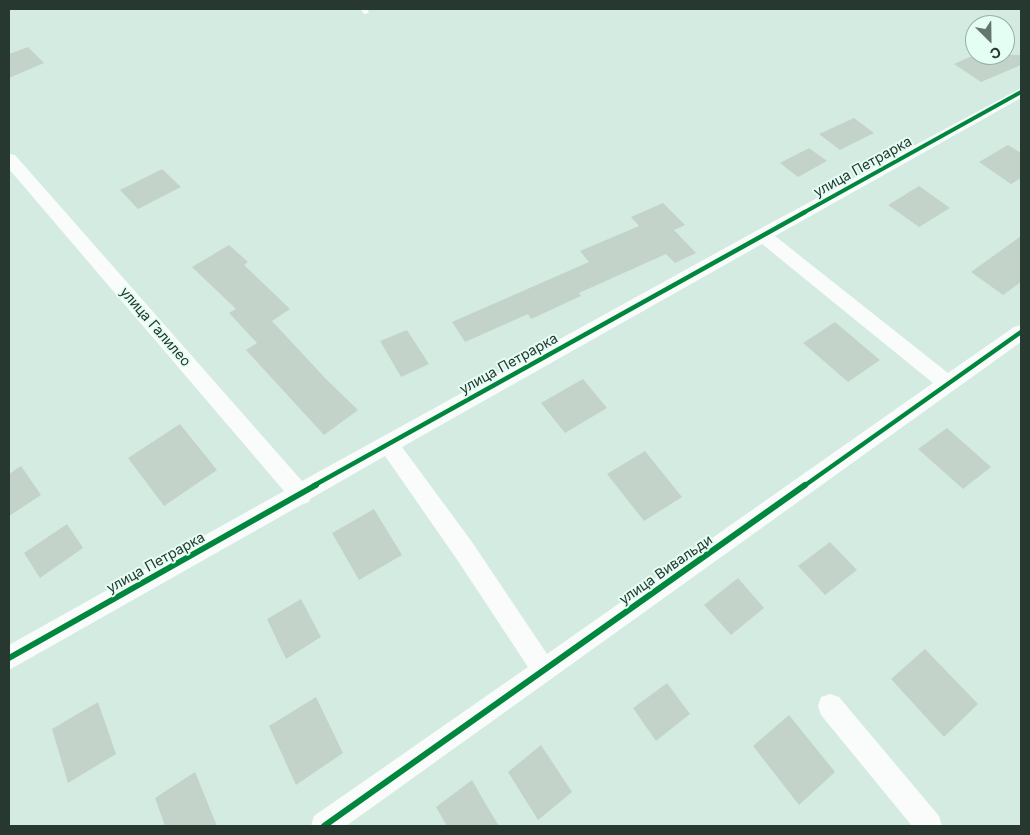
<!DOCTYPE html>
<meta charset="utf-8">
<style>
body{margin:0}
#map{position:relative;width:1030px;height:835px;overflow:hidden;background:#d4ebe2;font-family:Inter,sans-serif}
canvas{display:block}
.frame{position:absolute;inset:0;border:10px solid #273831;pointer-events:none}
.north{position:absolute;left:965px;top:15px;width:50px;height:50px;box-sizing:border-box;background:#e4fef4;border:1px solid #98afa6;border-radius:50%;rotate:157deg;font-size:14px;font-weight:700;line-height:20px;text-align:center;color:#273831}
.north::after{content:'';display:block;margin:auto;width:18px;height:22px;background:#64776f;clip-path:polygon(50% 0,100% 100%,50% 72%,0 100%)}
</style>
<div id="map">
<canvas width="1030" height="835"></canvas>
<div class="frame"></div>
<div class="north">С</div>
</div>
<script>
const context = document.querySelector('canvas').getContext('2d');
context.lineJoin = 'round';
function fill(path, color) { context.fillStyle = color; context.fill(path, 'evenodd'); }
const toPath = rows => new Path2D(rows.map(r => 'M' + r).join(''));
function strokePath(path, color, width, dash) { context.strokeStyle = color; context.lineWidth = width; context.lineCap = dash ? 'butt' : 'round'; context.setLineDash(dash || []); context.stroke(path); }
function write(font, color, halo, rows, align = 'center') {
  context.font = font + ' Inter,sans-serif'; context.lineWidth = 4; context.setLineDash([]); context.textBaseline = 'middle'; context.strokeStyle = halo; context.fillStyle = color; for (const [text, x, y, turn = 0] of rows) {
    context.save(); context.translate(x, y); context.rotate((+turn || 0) * Math.PI / 180); context.textAlign = isNaN(turn) ? turn : align; if (halo) context.strokeText(text, 0, 0); context.fillText(text, 0, 0); context.restore();
  }
}
fill(toPath([
 [28,47,44,63,9,78,9,54],
 [974,55,1021,55,1021,65,981,82,954,64],
 [854,118,874,133,840,150,819,134],
 [1008,145,1021,153,1021,178,1011,184,979,162],
 [809,148,827,161,798,177,780,163],
 [162,169,181,187,138,209,120,190],
 [919,186,950,208,919,227,888,205],
 [663,203,685,225,674,230,696,253,675,263,666,254,579,293,581,296,531,319,528,314,465,342,452,322,589,262,580,251,639,226,631,217],
 [1021,236,1021,282,1003,295,971,272],
 [229,245,248,262,244,265,290,309,272,321,326,379,358,410,324,435,246,350,257,343,229,313,236,309,192,267],
 [835,322,880,360,848,382,803,343],
 [407,330,429,364,401,377,380,341],
 [583,379,607,408,565,433,541,403],
 [180,424,217,470,164,506,128,458],
 [947,428,991,467,963,489,918,449],
 [645,451,682,497,644,521,607,474],
 [21,466,41,495,9,516,9,474],
 [374,509,402,555,359,580,332,533],
 [67,524,83,548,40,578,24,553],
 [830,542,857,570,825,595,798,566],
 [738,578,764,608,731,635,704,605],
 [301,599,321,637,286,659,267,619],
 [925,649,978,704,944,737,891,679],
 [667,683,690,714,656,741,633,708],
 [316,697,343,753,296,785,269,726],
 [98,702,116,754,68,783,52,729],
 [789,715,835,772,799,805,753,746],
 [541,745,572,792,538,820,508,772],
 [195,772,217,826,165,826,155,798],
 [472,780,485,803,499,826,447,826,436,807]
]), '#c4d3ca');
fill(toPath([
 [361,9,367,9,369,13,364,14,361,9]
]), '#f9fcfb');
fill(toPath([
 [1021,88,1021,98,775,236,948,373,1014,327,1021,325,1021,342,346,826,311,826,314,816,528,667,456,558,385,456,310,499,309,502,301,505,9,670,9,645,284,491,9,169,9,154,15,155,302,481,756,231,1021,88],
 [762,244,933,383,547,654,472,542,402,447,762,244],
 [830,694,839,697,939,816,942,826,912,826,821,715,818,706,821,697,830,694]
]), '#f9fcfb');
strokePath(toPath([
 [803,213,1021,92]
]), '#00873e', 4);
strokePath(toPath([
 [313,486,805,212],
 [804,486,1021,332]
]), '#00873e', 4.5);
strokePath(toPath([
 [9,658,316,485],
 [324,826,805,485]
]), '#00873e', 6);
write('14px', '#273831', '#e4fef4', [
 ["улица Петрарка",863,167,-29],
 ["улица Галилео",155,327,49],
 ["улица Петрарка",509,364,-29],
 ["улица Петрарка",156,563,-29],
 ["улица Вивальди",666,570,-35]
]);
</script>
